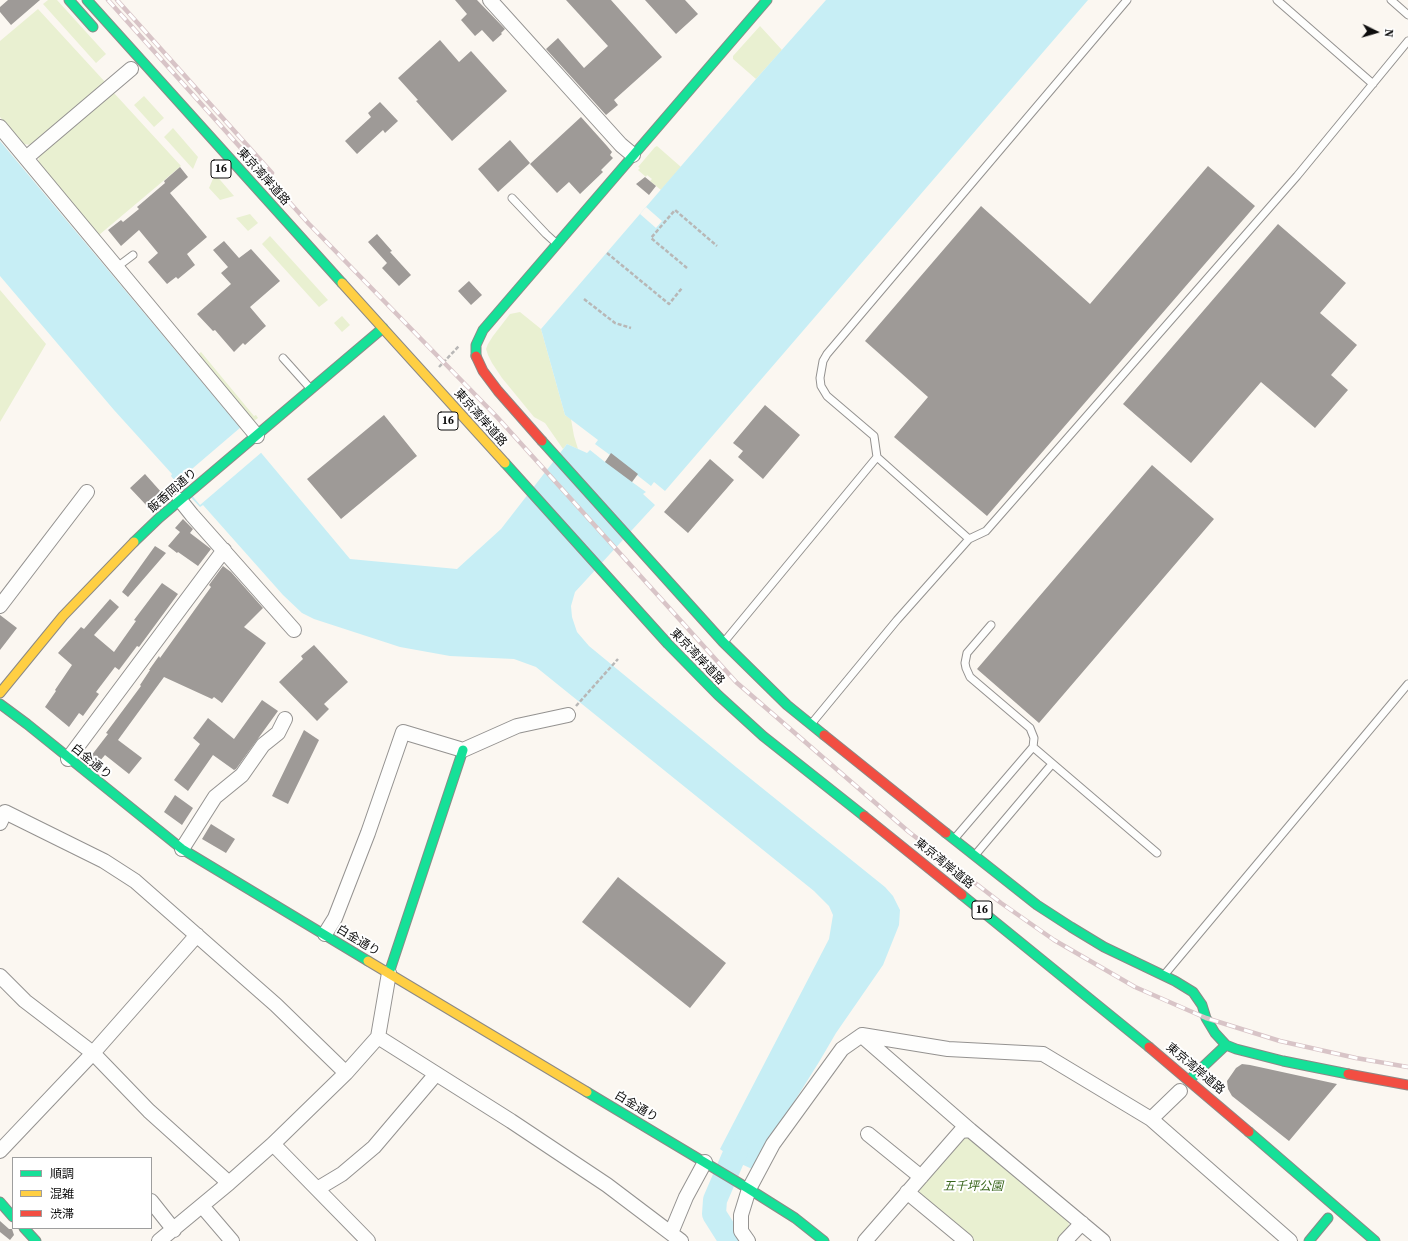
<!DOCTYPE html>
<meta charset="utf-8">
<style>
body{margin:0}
#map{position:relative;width:1408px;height:1241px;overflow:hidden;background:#fbf7f1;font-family:"Source Serif 4","Noto Sans JP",serif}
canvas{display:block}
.legend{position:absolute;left:12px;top:1157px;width:140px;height:72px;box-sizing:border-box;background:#fff;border:1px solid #9e9e9e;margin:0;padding:5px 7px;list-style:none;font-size:12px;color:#0d0d0d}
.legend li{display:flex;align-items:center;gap:8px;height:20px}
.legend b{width:20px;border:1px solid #9e9e9e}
.north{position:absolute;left:1356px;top:12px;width:40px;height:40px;-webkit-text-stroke:3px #fff;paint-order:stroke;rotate:95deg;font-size:11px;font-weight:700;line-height:16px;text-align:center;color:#0d0d0d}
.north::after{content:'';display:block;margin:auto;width:14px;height:18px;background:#0d0d0d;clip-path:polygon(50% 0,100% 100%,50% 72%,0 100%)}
</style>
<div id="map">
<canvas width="1408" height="1241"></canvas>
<ul class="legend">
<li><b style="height:5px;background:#16e098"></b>順調</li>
<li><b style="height:5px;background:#ffcf43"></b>混雑</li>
<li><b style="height:5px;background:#f24e42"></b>渋滞</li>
</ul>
<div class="north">N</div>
</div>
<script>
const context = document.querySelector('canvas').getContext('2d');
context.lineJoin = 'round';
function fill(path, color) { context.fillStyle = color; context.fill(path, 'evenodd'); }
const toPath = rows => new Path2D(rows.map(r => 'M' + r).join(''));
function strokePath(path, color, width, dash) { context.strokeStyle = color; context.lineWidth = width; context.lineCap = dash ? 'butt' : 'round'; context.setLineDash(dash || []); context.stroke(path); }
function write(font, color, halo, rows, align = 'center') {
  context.font = font + ' "Source Serif 4","Noto Sans JP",serif'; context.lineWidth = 4; context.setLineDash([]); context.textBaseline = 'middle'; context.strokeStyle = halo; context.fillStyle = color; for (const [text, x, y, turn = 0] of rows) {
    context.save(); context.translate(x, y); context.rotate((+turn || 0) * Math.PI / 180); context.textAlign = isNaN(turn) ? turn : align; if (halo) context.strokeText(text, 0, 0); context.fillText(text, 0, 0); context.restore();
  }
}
fill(toPath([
 [48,0,57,0,106,54,96,63,43,4],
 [38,9,106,83,33,145,22,144,0,117,0,41],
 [760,26,782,50,756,79,733,59,733,56],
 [114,93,181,166,99,235,38,164,39,154],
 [144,96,164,118,154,127,134,105],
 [173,128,198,157,193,169,164,137],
 [657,146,681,167,661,190,650,181,652,179,647,175,646,177,638,170,640,168,638,167,655,147],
 [215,174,234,196,220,200,209,188],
 [250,214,258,223,248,231,236,218],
 [270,236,328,300,319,307,262,244],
 [0,290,46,344,0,422],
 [520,312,541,329,565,415,571,419,574,436,578,449,567,444,563,449,545,423,534,417,502,378,492,363,488,355,486,349,488,344,493,336,510,314],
 [342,316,350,325,342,332,334,323],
 [201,352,254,416,256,415,258,418,254,421,252,422,197,355],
 [973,1135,1068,1216,1069,1227,1057,1241,974,1241,920,1196,919,1187,963,1137]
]), '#e9f0d1');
fill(toPath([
 [826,0,1088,0,665,491,654,482,651,486,637,475,632,482,646,492,643,494,655,505,575,592,571,606,572,617,577,632,589,646,736,767,885,887,893,896,900,910,899,925,883,965,836,1033,819,1062,752,1169,737,1162,720,1149,829,939,833,915,829,906,814,891,536,667,514,659,450,656,400,647,314,619,302,613,283,595,203,505,200,507,175,481,171,476,172,474,114,410,0,276,0,141,350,559,457,569,501,529,567,444,587,453,590,450,605,462,610,455,595,444,598,440,565,415,541,329,756,79]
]), '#c7eef5');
fill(toPath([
 [646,207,662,221,656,228,640,214],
 [241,427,262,452,200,505,179,480]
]), '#fbf7f1');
strokePath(toPath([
 [731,1241,714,1214,715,1200,736,1151]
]), '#c7eef5', 24);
fill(toPath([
 [8,0,40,0,11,25,0,12,0,7],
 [455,0,477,0,505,29,501,33,502,34,493,42,482,30,475,36,461,20,467,14],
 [566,0,611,0,662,57,614,100,618,105,606,115,546,49,558,38,584,68,608,46],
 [645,0,685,0,698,14,676,34],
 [440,40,459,62,471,51,507,91,452,141,416,101,418,100,398,78],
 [380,102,398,121,385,133,383,130,357,154,345,141,371,117,368,113],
 [581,117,607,146,612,152,610,155,613,158,601,170,603,172,580,194,569,182,557,193,530,164],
 [510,140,530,163,498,192,478,169],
 [1208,166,1255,206,987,516,894,437,928,397,865,341,981,206,1090,304],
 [180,167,188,177,170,193,207,237,187,254,195,265,178,279,176,277,167,284,148,262,158,253,139,230,121,246,108,230,121,220,123,222,139,209,137,207,165,183,164,181],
 [645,177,656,186,649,195,636,184],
 [1278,224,1346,283,1320,313,1357,345,1331,375,1348,390,1315,428,1261,382,1191,463,1123,404],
 [377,234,392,251,390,252,411,275,399,286,382,268,387,263,368,242],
 [224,241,239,258,251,249,280,281,250,307,266,326,245,345,243,343,234,352,215,330,213,331,197,314,231,284,221,273,228,267,213,250],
 [469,281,482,295,471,305,458,291],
 [765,405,800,435,763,479,738,457,743,451,733,443],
 [384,415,417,456,341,519,307,479],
 [611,453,638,474,632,482,605,462],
 [710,459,734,480,688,533,664,512],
 [1152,465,1214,519,1039,723,977,669],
 [145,474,162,493,147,506,130,488],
 [183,519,193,529,190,533,211,549,198,566,178,552,177,553,168,546,180,532,175,528],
 [155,546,166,553,128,597,122,592],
 [223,566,231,572,263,608,244,627,266,643,222,703,214,697,212,699,164,677,118,740,142,758,129,774,105,755,99,762,91,756,108,734,106,733,141,686,140,685,150,670,149,670,159,656,160,658,211,587,209,585],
 [162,583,178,594,139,647,137,646,119,670,115,667,96,692,99,694,83,716,79,713,69,727,45,707,56,691,55,690,72,665,58,653,81,627,84,629,110,599,119,607,94,635,114,652,136,621,134,620],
 [0,615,17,628,0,650],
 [314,645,348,682,324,704,329,709,317,721,279,682,303,659,301,656],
 [262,700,278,711,236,769,234,770,213,755,188,791,174,780,200,744,193,738,208,718,234,739],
 [304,730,319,740,288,804,272,796],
 [175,795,193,808,182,825,164,812],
 [211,824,235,839,226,853,202,839],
 [618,877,726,963,690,1008,582,922],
 [1242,1064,1250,1065,1337,1084,1289,1141,1232,1096,1228,1089,1227,1081,1236,1068],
 [0,1221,9,1229,12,1229,14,1235,10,1240,0,1232]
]), '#9e9a97');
const lane = toPath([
 [1277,0,1373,84],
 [1391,0,1408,15],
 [512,198,546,234,557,244],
 [117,267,133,255],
 [283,358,309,387],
 [969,539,877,457,874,436,827,396,821,386,820,378,823,361,827,354,1127,0],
 [991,625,967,653,965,663,966,668,970,677,1030,728,1034,738,1033,747,1157,853],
 [724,642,877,457],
 [812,723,897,620,969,539,986,531,1297,176,1408,41],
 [955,838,1033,747],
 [976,854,1052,764],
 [1165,974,1408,684]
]);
const street = toPath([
 [490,0,621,145,633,155],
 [0,127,257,436],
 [26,158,131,69],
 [180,500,192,515,294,630],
 [0,606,87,492],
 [68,759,224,550],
 [0,823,5,812,104,861,135,881,276,1005,346,1073],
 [182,849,215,797,242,775,263,745,278,733,285,719],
 [325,934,335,918,368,833,403,732,463,750,517,726,568,715],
 [0,976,25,1001,93,1053,149,1111,229,1183],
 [862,1036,970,1130],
 [378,1037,511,1121,607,1185,681,1241],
 [1151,1119,1180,1091],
 [868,1134,921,1177],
 [273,1144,368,1241],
 [0,1151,93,1053,197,935],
 [317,1189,342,1174,374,1147,436,1074],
 [907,1192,966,1241],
 [151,1201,174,1230],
 [202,1206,232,1241],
 [671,1233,686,1197,705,1162],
 [159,1241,229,1183,273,1144,346,1073,378,1037,389,973],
 [748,1241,741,1231,741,1215,749,1189,773,1144,842,1049,862,1035,948,1049,1043,1054,1151,1119,1290,1241],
 [865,1241,961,1131,970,1130,1103,1241],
 [1065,1241,1082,1223]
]);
const fast = toPath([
 [69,0,93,27],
 [87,0,342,283],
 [476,356,476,345,483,330,767,0],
 [542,441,723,642,787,705,824,735],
 [505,463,668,644,718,695,763,736,864,816],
 [134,542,159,518,383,328],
 [0,704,27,724,182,849,368,961],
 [946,833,1037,905,1071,927,1104,947,1175,981,1193,992,1202,1005,1206,1018,1215,1033,1226,1045,1236,1049,1283,1061,1348,1074],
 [962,895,1149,1047],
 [389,973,463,750],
 [1189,1080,1226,1045],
 [587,1092,749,1189,795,1218,824,1241],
 [1249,1132,1375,1241],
 [0,1202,13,1217],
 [24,1228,36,1241],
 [1309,1241,1328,1218]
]);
const slow = toPath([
 [342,283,505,463],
 [0,693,63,616,134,542],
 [368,961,587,1092]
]);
const jam = toPath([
 [476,356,483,371,498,391,542,441],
 [824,735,946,833],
 [864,816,962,895],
 [1149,1047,1249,1132],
 [1348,1074,1408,1085]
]);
strokePath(lane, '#949290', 9);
strokePath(street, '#949290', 16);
strokePath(fast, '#8b8986', 11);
strokePath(slow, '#8b8986', 11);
strokePath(jam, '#8b8986', 11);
strokePath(toPath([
 [607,253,669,304,682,288],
 [687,268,651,238,675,210,717,246],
 [584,299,615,323,631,328],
 [439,367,459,346],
 [576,706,618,659]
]), '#b8b7b6', 2.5, [4, 2]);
strokePath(lane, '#fefefd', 7);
strokePath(street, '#fefefd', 14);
strokePath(fast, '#16e098', 9);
strokePath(slow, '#ffcf43', 9);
strokePath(jam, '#f24e42', 9);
const rail = toPath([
 [108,0,309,224,497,417,736,682,909,832,1001,903,1054,940,1135,987,1206,1018,1280,1041,1356,1058,1408,1067],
 [117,0,272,173]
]);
strokePath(rail, '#d8c4c7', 4.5);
strokePath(rail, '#fff', 3, [9]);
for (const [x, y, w] of [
 [221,169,20],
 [448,421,20],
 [982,910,20]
]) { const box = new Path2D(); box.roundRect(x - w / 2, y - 9, w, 18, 3); context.fillStyle = '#fff'; context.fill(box); strokePath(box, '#0d0d0d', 1); }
write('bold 11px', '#0d0d0d', null, [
 ["16",221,169],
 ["16",448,421],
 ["16",982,910]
]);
write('12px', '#0d0d0d', '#fff', [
 ["東京湾岸道路",263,177,48],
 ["東京湾岸道路",480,418,48],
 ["飯香岡通り",173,491,-41],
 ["東京湾岸道路",697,657,46],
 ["白金通り",91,762,39],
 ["東京湾岸道路",944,864,39],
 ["白金通り",358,941,31],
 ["東京湾岸道路",1195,1069,40],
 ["白金通り",636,1107,31]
]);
write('italic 12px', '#39661c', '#fff', [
 ["五千坪公園",973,1187]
]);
</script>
